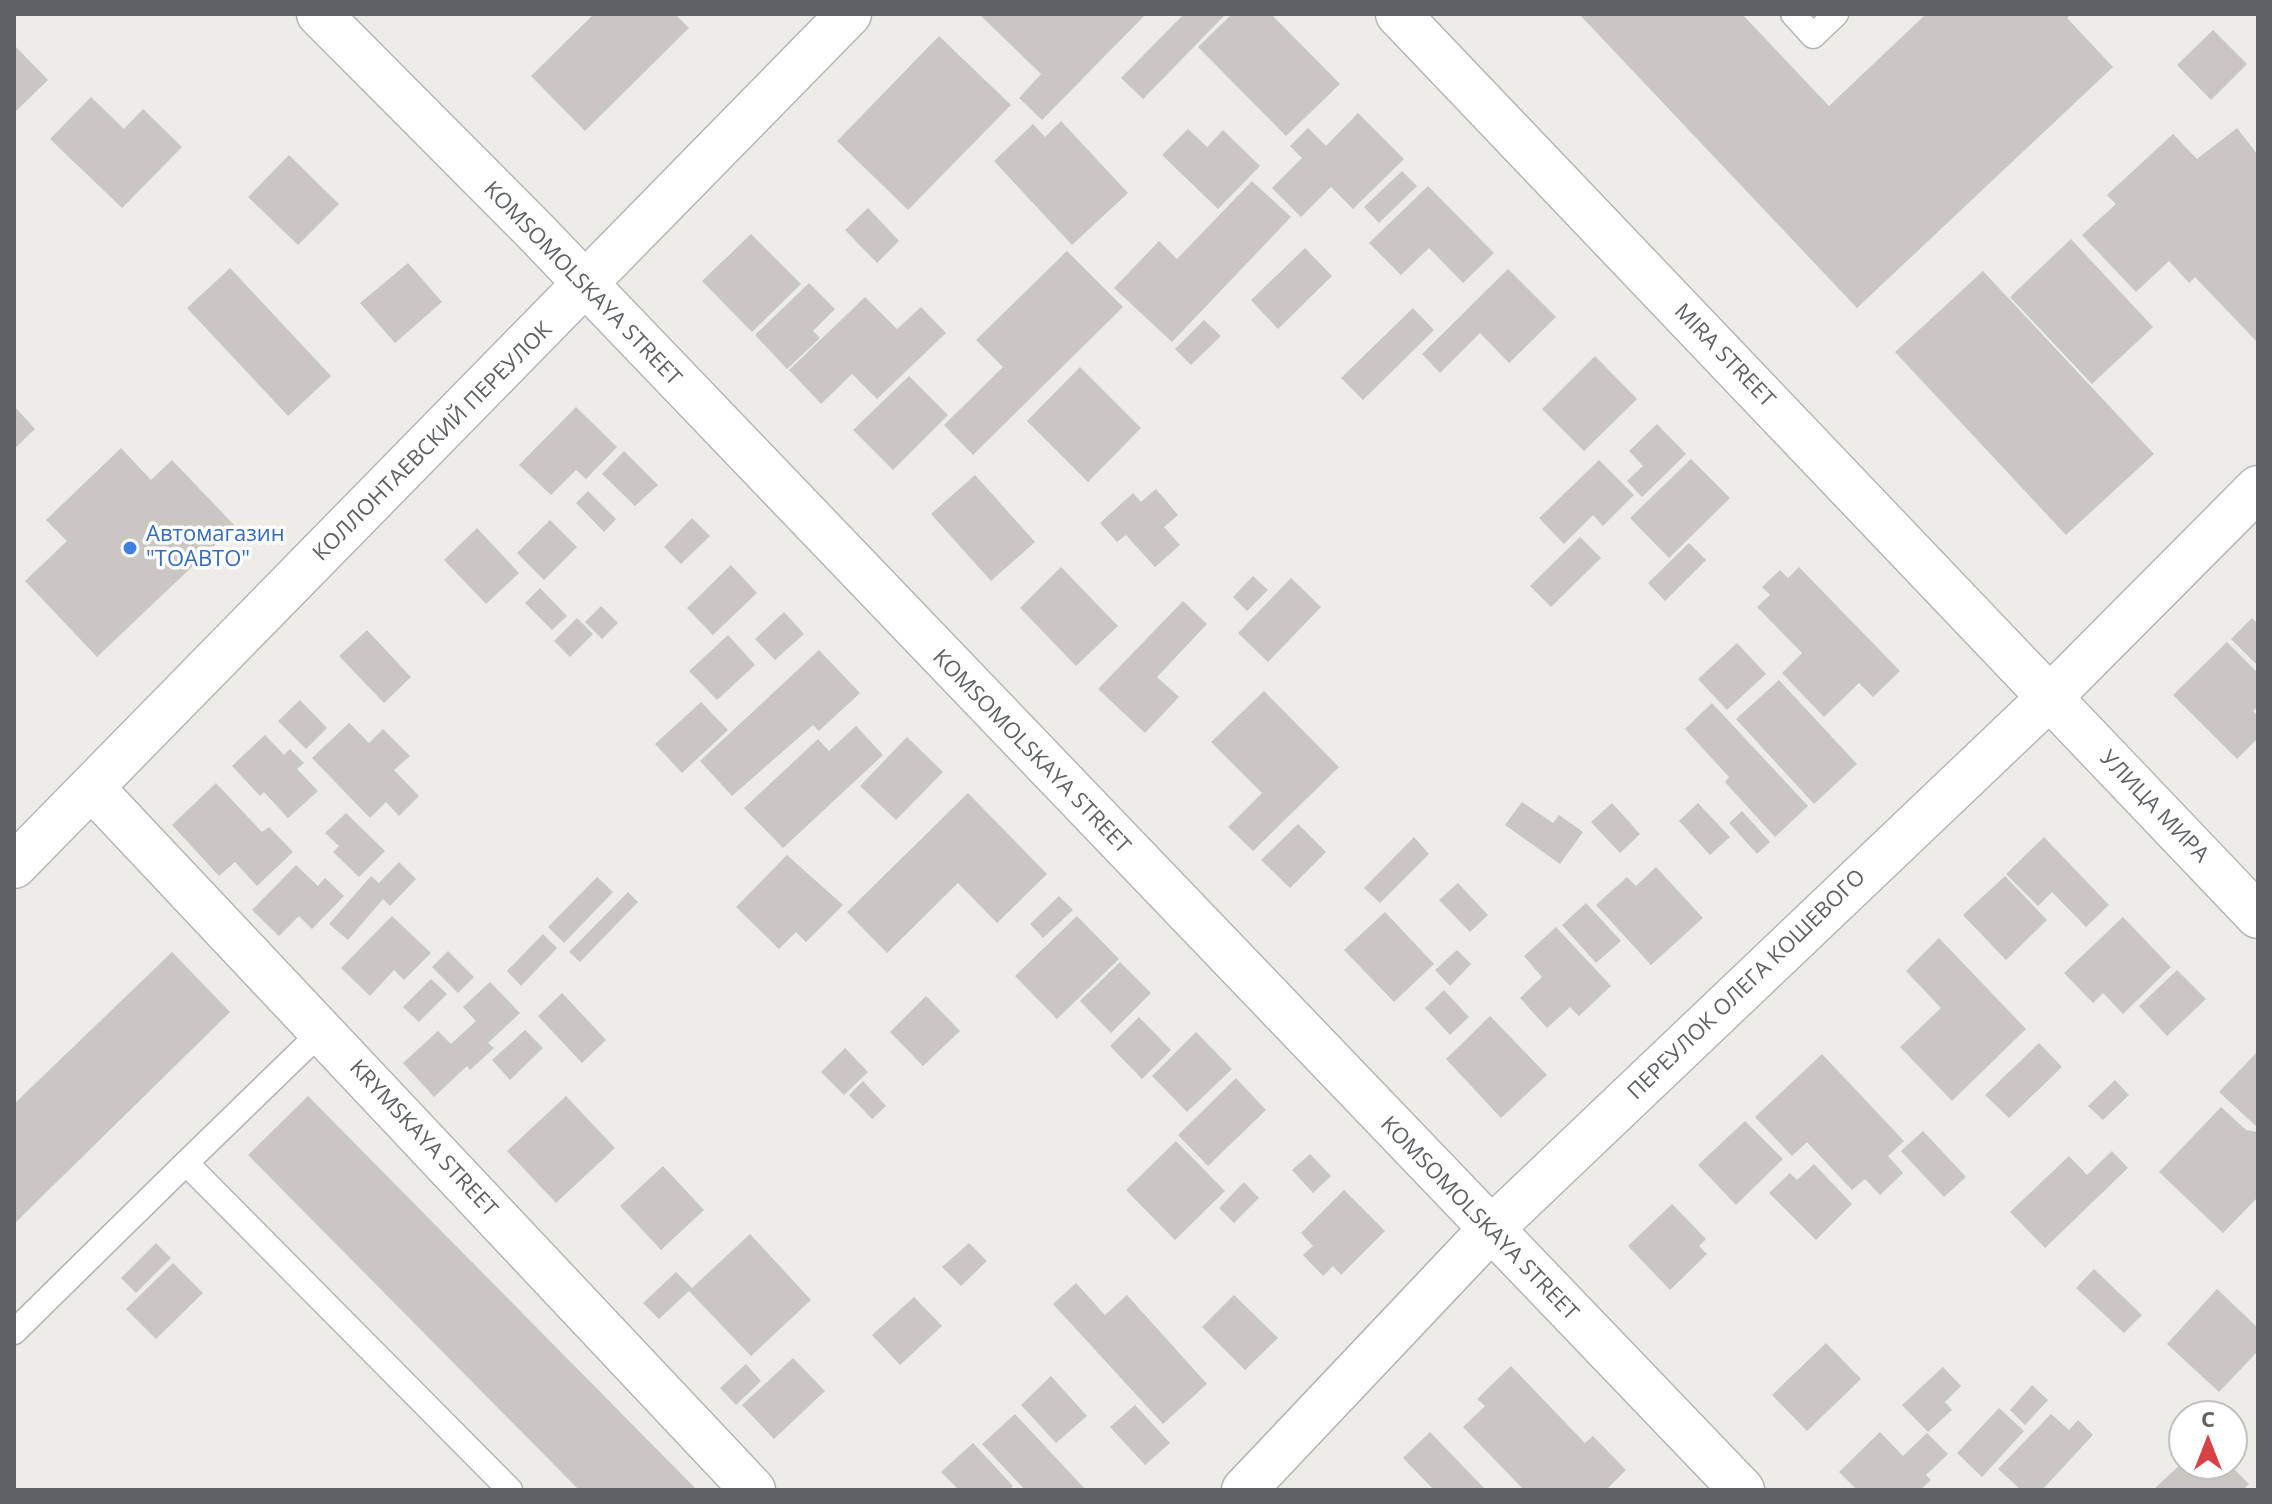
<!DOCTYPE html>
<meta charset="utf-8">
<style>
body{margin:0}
#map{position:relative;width:2272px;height:1504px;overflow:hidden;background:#eeece6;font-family:"Open Sans",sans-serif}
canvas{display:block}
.frame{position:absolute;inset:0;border:16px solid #5e6265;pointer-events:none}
.north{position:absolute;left:2168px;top:1400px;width:80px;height:80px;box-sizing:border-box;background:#fff;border:2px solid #bfc0c1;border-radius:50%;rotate:0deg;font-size:22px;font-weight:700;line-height:32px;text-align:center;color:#5e6265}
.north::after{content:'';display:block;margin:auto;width:28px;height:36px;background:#d84246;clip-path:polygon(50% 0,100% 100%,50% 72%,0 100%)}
</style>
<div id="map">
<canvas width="2272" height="1504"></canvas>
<div class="frame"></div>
<div class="north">С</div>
</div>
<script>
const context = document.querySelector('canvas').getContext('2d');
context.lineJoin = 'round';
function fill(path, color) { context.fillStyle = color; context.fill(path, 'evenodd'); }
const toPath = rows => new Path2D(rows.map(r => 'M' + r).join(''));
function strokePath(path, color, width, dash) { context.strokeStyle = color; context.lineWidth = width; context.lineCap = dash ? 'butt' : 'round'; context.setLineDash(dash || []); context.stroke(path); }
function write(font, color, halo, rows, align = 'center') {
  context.font = font + ' "Open Sans",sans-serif'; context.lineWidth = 7; context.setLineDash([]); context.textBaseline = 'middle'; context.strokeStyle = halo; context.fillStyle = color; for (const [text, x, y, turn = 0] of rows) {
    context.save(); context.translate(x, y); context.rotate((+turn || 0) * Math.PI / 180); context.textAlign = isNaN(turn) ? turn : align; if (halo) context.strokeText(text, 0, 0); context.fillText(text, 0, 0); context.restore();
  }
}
fill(toPath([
 [594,14,675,14,689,28,585,131,531,76],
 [979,14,1146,14,1042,120,1019,98,1041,74],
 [1184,14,1226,14,1143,99,1121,78],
 [1232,14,1271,14,1340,84,1286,136,1198,47],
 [1579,14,1742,14,1829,106,1926,14,2072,14,2067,18,2113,67,1857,308],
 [2213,30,2247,64,2211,100,2177,65],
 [939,36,1011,105,908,210,837,141],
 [14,45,48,80,14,113],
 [91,97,124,129,143,109,182,147,122,208,50,139],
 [1358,113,1404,159,1353,209,1331,187,1301,217,1272,188,1302,158,1290,146,1308,128,1326,146],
 [1061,121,1128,193,1072,245,994,161,1033,124,1045,137],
 [2237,128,2258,155,2258,343,2195,277,2189,283,2169,261,2136,292,2082,235,2116,204,2107,195,2173,134,2197,159],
 [1188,129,1207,147,1223,130,1260,166,1218,209,1162,155],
 [289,155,339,204,298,245,248,197],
 [1402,171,1417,186,1379,223,1364,207],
 [1252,181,1291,217,1172,342,1114,288,1159,241,1177,259],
 [1428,186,1494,253,1463,283,1429,248,1401,275,1369,243],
 [868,208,899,241,877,263,845,230],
 [751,234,801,284,752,332,702,281],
 [2071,239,2153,327,2092,384,2010,297],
 [1305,248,1332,276,1278,329,1251,300],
 [1067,251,1123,307,973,455,944,425,1003,367,976,340],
 [408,263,442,302,395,343,360,303],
 [230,268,331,376,288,416,187,308],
 [1508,269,1556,317,1509,363,1480,333,1440,373,1422,354],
 [1983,271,2154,454,2066,535,1895,352],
 [809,283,835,309,813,331,820,338,787,369,755,335],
 [865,297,897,329,921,307,946,333,877,399,852,374,821,404,789,370],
 [1413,308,1434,330,1363,400,1341,378],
 [1204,320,1221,336,1191,365,1175,349],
 [1595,356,1637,399,1584,451,1542,409],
 [1080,367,1141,428,1088,482,1027,421],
 [909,376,948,415,893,470,853,430],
 [14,406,35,429,14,449],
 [576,407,617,447,586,479,576,470,551,495,519,465],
 [1657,424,1686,454,1642,497,1627,481,1643,466,1629,451],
 [121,448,151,480,172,460,235,526,97,657,25,581,67,541,46,520],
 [624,451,658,485,635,506,602,474],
 [1691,459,1730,498,1669,558,1630,518],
 [1599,460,1634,495,1603,526,1593,515,1564,544,1539,518],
 [975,475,1035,542,991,581,931,514],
 [1156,489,1178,515,1164,527,1180,545,1155,567,1126,535,1117,542,1100,523,1133,493,1141,502],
 [588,491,616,519,604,532,576,503],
 [692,518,710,536,681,564,664,547],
 [550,520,577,547,544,580,517,553],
 [477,528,519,573,486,604,444,560],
 [1580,537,1601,558,1551,607,1530,586],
 [1689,543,1706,560,1665,601,1648,583],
 [731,565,757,593,713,635,687,608],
 [1061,567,1118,626,1076,666,1020,608],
 [1799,567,1900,671,1873,697,1859,683,1824,717,1782,673,1802,653,1757,607,1770,595,1762,587,1780,570,1788,578],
 [1253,576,1268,590,1247,611,1233,597],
 [1291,578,1321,607,1268,662,1238,633],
 [540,588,567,616,552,630,525,603],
 [1183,601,1207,624,1157,677,1179,697,1145,733,1098,689],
 [601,606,618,623,602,639,585,622],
 [784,612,804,634,775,660,755,639],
 [577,618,593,634,570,657,554,641],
 [2252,618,2258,624,2258,666,2231,639],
 [367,630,411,677,384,703,339,656],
 [728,635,755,665,717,700,689,671],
 [2227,642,2258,673,2258,706,2253,711,2258,716,2258,738,2237,759,2173,695],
 [1737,643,1766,674,1727,710,1698,679],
 [819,650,860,693,819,731,813,725,732,796,700,761],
 [1779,680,1857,764,1814,804,1736,719],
 [1264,691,1339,767,1253,851,1228,827,1262,793,1211,742],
 [300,700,327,728,306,749,278,721],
 [701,702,728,730,682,773,655,744],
 [1712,703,1808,806,1775,837,1725,782,1729,777,1685,729],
 [349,723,369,743,383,729,410,756,394,770,419,796,399,816,386,802,370,818,312,758],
 [856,726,883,755,783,848,744,808,818,739,829,751],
 [265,735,284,755,290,749,304,763,297,769,318,791,288,818,264,792,260,796,232,766],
 [907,737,943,772,896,820,860,786],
 [216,783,262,832,269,827,293,852,257,886,235,862,219,876,172,825],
 [968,793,1047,874,997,923,958,883,887,953,847,912],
 [1522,802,1553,823,1559,815,1583,832,1560,864,1505,825],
 [1612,803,1640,834,1620,853,1591,822],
 [1698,803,1730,837,1710,855,1679,821],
 [1742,811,1770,842,1757,854,1729,823],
 [346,813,385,851,359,877,333,852,339,846,325,833],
 [1298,824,1326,852,1290,888,1261,860],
 [1414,837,1429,854,1380,903,1364,888],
 [2044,837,2109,905,2086,927,2052,892,2038,906,2006,874],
 [787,855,843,905,806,942,796,932,779,949,736,907],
 [399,862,416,879,390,906,383,899,348,940,329,924,371,876,379,883],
 [296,865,318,886,325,878,344,896,312,929,299,916,279,936,252,910],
 [1656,867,1703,918,1651,965,1596,905,1627,877,1636,886],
 [2005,876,2047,920,2006,960,1963,915],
 [597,877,613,892,564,943,548,927],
 [1458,883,1488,915,1470,932,1439,900],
 [628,892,638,902,580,962,569,952],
 [1059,896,1073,910,1043,938,1030,924],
 [1586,903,1621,941,1596,963,1562,925],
 [1385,912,1434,964,1394,1002,1344,950],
 [392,916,431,953,404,980,394,970,370,996,341,968],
 [1077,916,1119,959,1057,1019,1015,976],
 [2123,917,2171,967,2123,1014,2103,993,2093,1003,2064,973],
 [1556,927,1611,986,1579,1016,1570,1007,1547,1028,1520,998,1542,977,1524,956],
 [543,934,557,948,521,986,507,971],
 [1939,938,2026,1029,1952,1101,1900,1047,1941,1008,1906,971],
 [1457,950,1471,964,1450,986,1435,970],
 [448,951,474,977,458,993,432,967],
 [172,952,230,1012,14,1224,14,1104],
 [1120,962,1151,993,1111,1033,1080,1001],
 [2177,970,2206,999,2167,1036,2139,1006],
 [431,979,447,994,419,1022,403,1007],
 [490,982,520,1013,488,1043,494,1048,470,1070,467,1066,434,1097,403,1063,438,1031,451,1044,476,1021,463,1007],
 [1444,990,1469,1017,1450,1035,1425,1008],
 [562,993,606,1040,582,1063,538,1016],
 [926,996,960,1031,923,1066,890,1032],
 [1490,1016,1547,1075,1501,1118,1446,1059],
 [1139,1017,1171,1050,1142,1079,1110,1046],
 [525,1030,543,1048,510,1080,492,1060],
 [1196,1032,1232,1069,1187,1112,1152,1076],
 [2039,1043,2062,1067,2009,1118,1985,1095],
 [845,1048,868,1072,844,1095,821,1072],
 [2258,1051,2258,1128,2219,1092],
 [1822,1054,1904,1141,1888,1156,1903,1173,1880,1195,1865,1179,1852,1190,1807,1142,1792,1156,1755,1117],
 [1236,1078,1266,1110,1208,1166,1178,1135],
 [2115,1080,2129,1095,2103,1120,2088,1106],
 [863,1081,886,1106,872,1119,849,1095],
 [308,1096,697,1490,579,1490,248,1155],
 [566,1096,615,1148,556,1203,507,1151],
 [2221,1107,2246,1130,2258,1132,2258,1197,2223,1233,2159,1172],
 [1745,1121,1783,1159,1736,1205,1698,1165],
 [1923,1131,1966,1177,1944,1197,1901,1151],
 [1176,1141,1225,1191,1175,1240,1126,1190],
 [2112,1151,2128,1168,2045,1248,2010,1212,2069,1156,2087,1175],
 [1310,1154,1331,1176,1313,1193,1292,1170],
 [1814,1164,1852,1204,1816,1240,1769,1193,1790,1173,1797,1180],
 [663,1166,704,1210,661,1250,620,1206],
 [1244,1182,1259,1198,1234,1223,1219,1208],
 [1344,1190,1385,1231,1341,1275,1333,1266,1323,1276,1303,1255,1313,1246,1301,1233],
 [1672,1204,1706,1239,1699,1246,1707,1254,1670,1290,1628,1246],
 [750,1234,811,1300,751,1356,689,1291,659,1319,643,1303,676,1272,692,1288],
 [156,1243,171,1258,136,1293,121,1278],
 [969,1243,987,1261,961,1286,942,1267],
 [173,1263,203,1293,156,1339,126,1309],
 [2094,1269,2142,1315,2124,1333,2076,1288],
 [1076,1283,1105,1315,1127,1295,1207,1384,1163,1424,1053,1304],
 [2217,1289,2258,1328,2258,1351,2219,1392,2167,1344],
 [1234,1295,1278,1338,1245,1370,1202,1327],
 [914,1297,942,1326,900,1365,872,1335],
 [1826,1343,1861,1379,1807,1431,1772,1395],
 [793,1358,825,1391,774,1439,742,1405],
 [746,1364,761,1381,736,1405,720,1388],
 [1511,1366,1585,1443,1593,1436,1626,1470,1606,1490,1524,1490,1463,1427,1485,1406,1477,1399],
 [1943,1367,1961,1386,1945,1402,1952,1410,1928,1432,1902,1405],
 [1051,1376,1087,1416,1056,1443,1021,1405],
 [2032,1385,2048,1400,2025,1425,2010,1410],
 [1135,1405,1170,1443,1145,1465,1110,1427],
 [1999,1408,2024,1431,1982,1477,1957,1453],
 [1015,1414,1086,1490,1025,1490,982,1444],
 [2051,1414,2069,1430,2078,1420,2093,1435,2042,1490,2021,1490,1998,1469],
 [1430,1432,1486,1490,1434,1490,1403,1458],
 [1880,1432,1903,1456,1927,1433,1948,1454,1926,1475,1931,1480,1920,1490,1857,1490,1839,1472],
 [973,1443,1013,1486,1008,1490,959,1490,941,1472],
 [2184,1461,2184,1464,2229,1464,2249,1484,2243,1490,2153,1490]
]), '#cac7c3');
const service = toPath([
 [1793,14,1813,36,1836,14],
 [186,1163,322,1031],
 [14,1332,186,1163,510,1490]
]);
const minor = toPath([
 [319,14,535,231,1742,1490],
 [92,788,753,1490],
 [14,866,849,14],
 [1244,1490,1489,1231,2050,697]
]);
const tertiary = toPath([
 [1398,14,2258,916],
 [2050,697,2258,488]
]);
strokePath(service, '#b3b6b9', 27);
strokePath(minor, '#b3b6b9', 47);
strokePath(tertiary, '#b3b6b9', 47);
strokePath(service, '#fff', 24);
strokePath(minor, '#fff', 44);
strokePath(tertiary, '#fff', 44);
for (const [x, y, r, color] of [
 [130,548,8,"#3f7fe0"]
]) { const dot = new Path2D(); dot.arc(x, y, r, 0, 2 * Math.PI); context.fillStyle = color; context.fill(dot); strokePath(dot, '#fff', 3); }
write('22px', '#5e6265', '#fff', [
 ["KOMSOMOLSKAYA STREET",582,284,46],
 ["MIRA STREET",1724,356,46],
 ["КОЛЛОНТАЕВСКИЙ ПЕРЕУЛОК",433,442,-45],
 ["KOMSOMOLSKAYA STREET",1031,752,46],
 ["УЛИЦА МИРА",2154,807,46],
 ["ПЕРЕУЛОК ОЛЕГА КОШЕВОГО",1747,985,-44],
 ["KRYMSKAYA STREET",423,1139,47],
 ["KOMSOMOLSKAYA STREET",1479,1219,46]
]);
write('22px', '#366cbe', '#fff', [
 ["Автомагазин",146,535],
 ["\"ТОАВТО\"",146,560]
], 'left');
</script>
